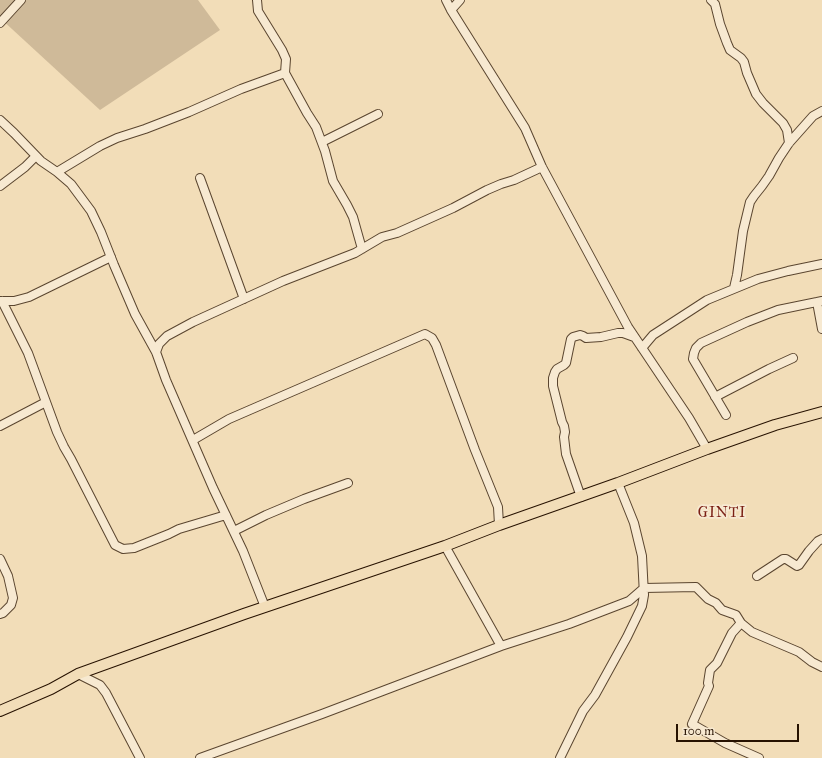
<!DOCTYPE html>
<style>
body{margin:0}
#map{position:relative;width:822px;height:758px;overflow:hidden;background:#f2ddb8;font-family:"IM FELL Great Primer",serif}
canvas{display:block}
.scale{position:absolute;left:676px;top:724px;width:123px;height:18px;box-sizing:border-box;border:2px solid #271201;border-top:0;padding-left:5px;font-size:12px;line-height:14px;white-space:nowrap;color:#271201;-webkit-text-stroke:3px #f7e9d1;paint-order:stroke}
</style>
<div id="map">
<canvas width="822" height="758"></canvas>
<div class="scale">100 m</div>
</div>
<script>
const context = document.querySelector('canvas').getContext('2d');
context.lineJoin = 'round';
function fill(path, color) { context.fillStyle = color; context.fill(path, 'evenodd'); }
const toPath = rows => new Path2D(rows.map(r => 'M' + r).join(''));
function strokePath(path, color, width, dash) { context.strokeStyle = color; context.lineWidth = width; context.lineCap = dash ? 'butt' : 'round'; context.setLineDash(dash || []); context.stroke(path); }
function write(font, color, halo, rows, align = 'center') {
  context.font = font + ' "IM FELL Great Primer",serif'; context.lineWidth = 3.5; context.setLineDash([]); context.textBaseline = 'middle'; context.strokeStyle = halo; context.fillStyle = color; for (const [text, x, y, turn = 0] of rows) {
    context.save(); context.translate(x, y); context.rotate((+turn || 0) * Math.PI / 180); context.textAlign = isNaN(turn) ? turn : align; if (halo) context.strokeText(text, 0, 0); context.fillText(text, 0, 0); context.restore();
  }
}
fill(toPath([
 [0,0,198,0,220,30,100,110,0,18]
]), '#cfba99');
const minor = toPath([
 [257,0,258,11,282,50,286,59,285,73,307,113,316,127,325,151,333,181,347,205,353,217,362,249],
 [446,0,451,10,525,128,542,167,628,327,689,418,707,449],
 [711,0,715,4,720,24,727,43,730,50,741,58,744,62,747,73,756,94,763,103,783,123,787,130,789,143],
 [451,10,460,0],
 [0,23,21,0],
 [0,120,14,133,41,161,57,172,71,184,91,211,101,232,114,265,135,314,156,352,166,380,213,488,243,551,265,607],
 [322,142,378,114],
 [57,172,100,146,117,138,145,129,189,112,241,89,285,73],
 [200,178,244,299],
 [0,186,25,167,36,156],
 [734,288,737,275,743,231,750,202,754,196,762,186,769,176,779,158,789,143,813,116,822,111],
 [0,301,14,301,29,297,111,257],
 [2,301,28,353,57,432,64,447,71,459,115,545,123,549,134,548,169,534,179,529,226,515],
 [817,302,822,329],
 [642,348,653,335,707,300,758,279,788,271,822,264],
 [156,352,159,344,167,336,193,322,283,281,355,253,382,237,397,233,453,208,487,190,501,184,514,180,542,167],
 [715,397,769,369,793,358],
 [726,415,693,359,694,353,696,348,701,343,747,322,778,310,822,301],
 [0,426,46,402],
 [193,440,229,419,425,334,432,338,436,345,475,450,498,507,499,525],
 [581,497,566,454,564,437,565,432,564,426,562,422,553,386,553,378,555,372,557,369,564,365,566,363,571,339,573,337,580,335,583,336,586,338,601,337,618,333,623,333,634,337],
 [234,531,266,515,304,499,348,483],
 [445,546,501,646],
 [0,559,8,576,13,598,11,605,3,613,0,614],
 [757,576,783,559,786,559,797,566,799,565,809,551,818,541,822,539],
 [741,623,732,633,717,663,710,670,708,683,709,686,692,724,725,743,759,758],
 [78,674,100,685,106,693,140,758],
 [200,758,322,714,501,646,569,624,629,601,644,588,696,587,708,599,716,603,722,610,736,615,741,623,752,632,799,652,812,662,822,667],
 [560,758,583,711,595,695,627,637,642,606,644,595,642,556,634,523,618,483]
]);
const major = toPath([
 [0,711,51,689,78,674,244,614,445,546,499,525,618,483,707,449,775,425,822,412]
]);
strokePath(minor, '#5a452f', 10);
strokePath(major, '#271201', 12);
strokePath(minor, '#f7e9d1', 8);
strokePath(major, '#f2ddb8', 10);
context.letterSpacing = '1px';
write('14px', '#7a1f14', '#f7e9d1', [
 ["GINTI",722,514]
]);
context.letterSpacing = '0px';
</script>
